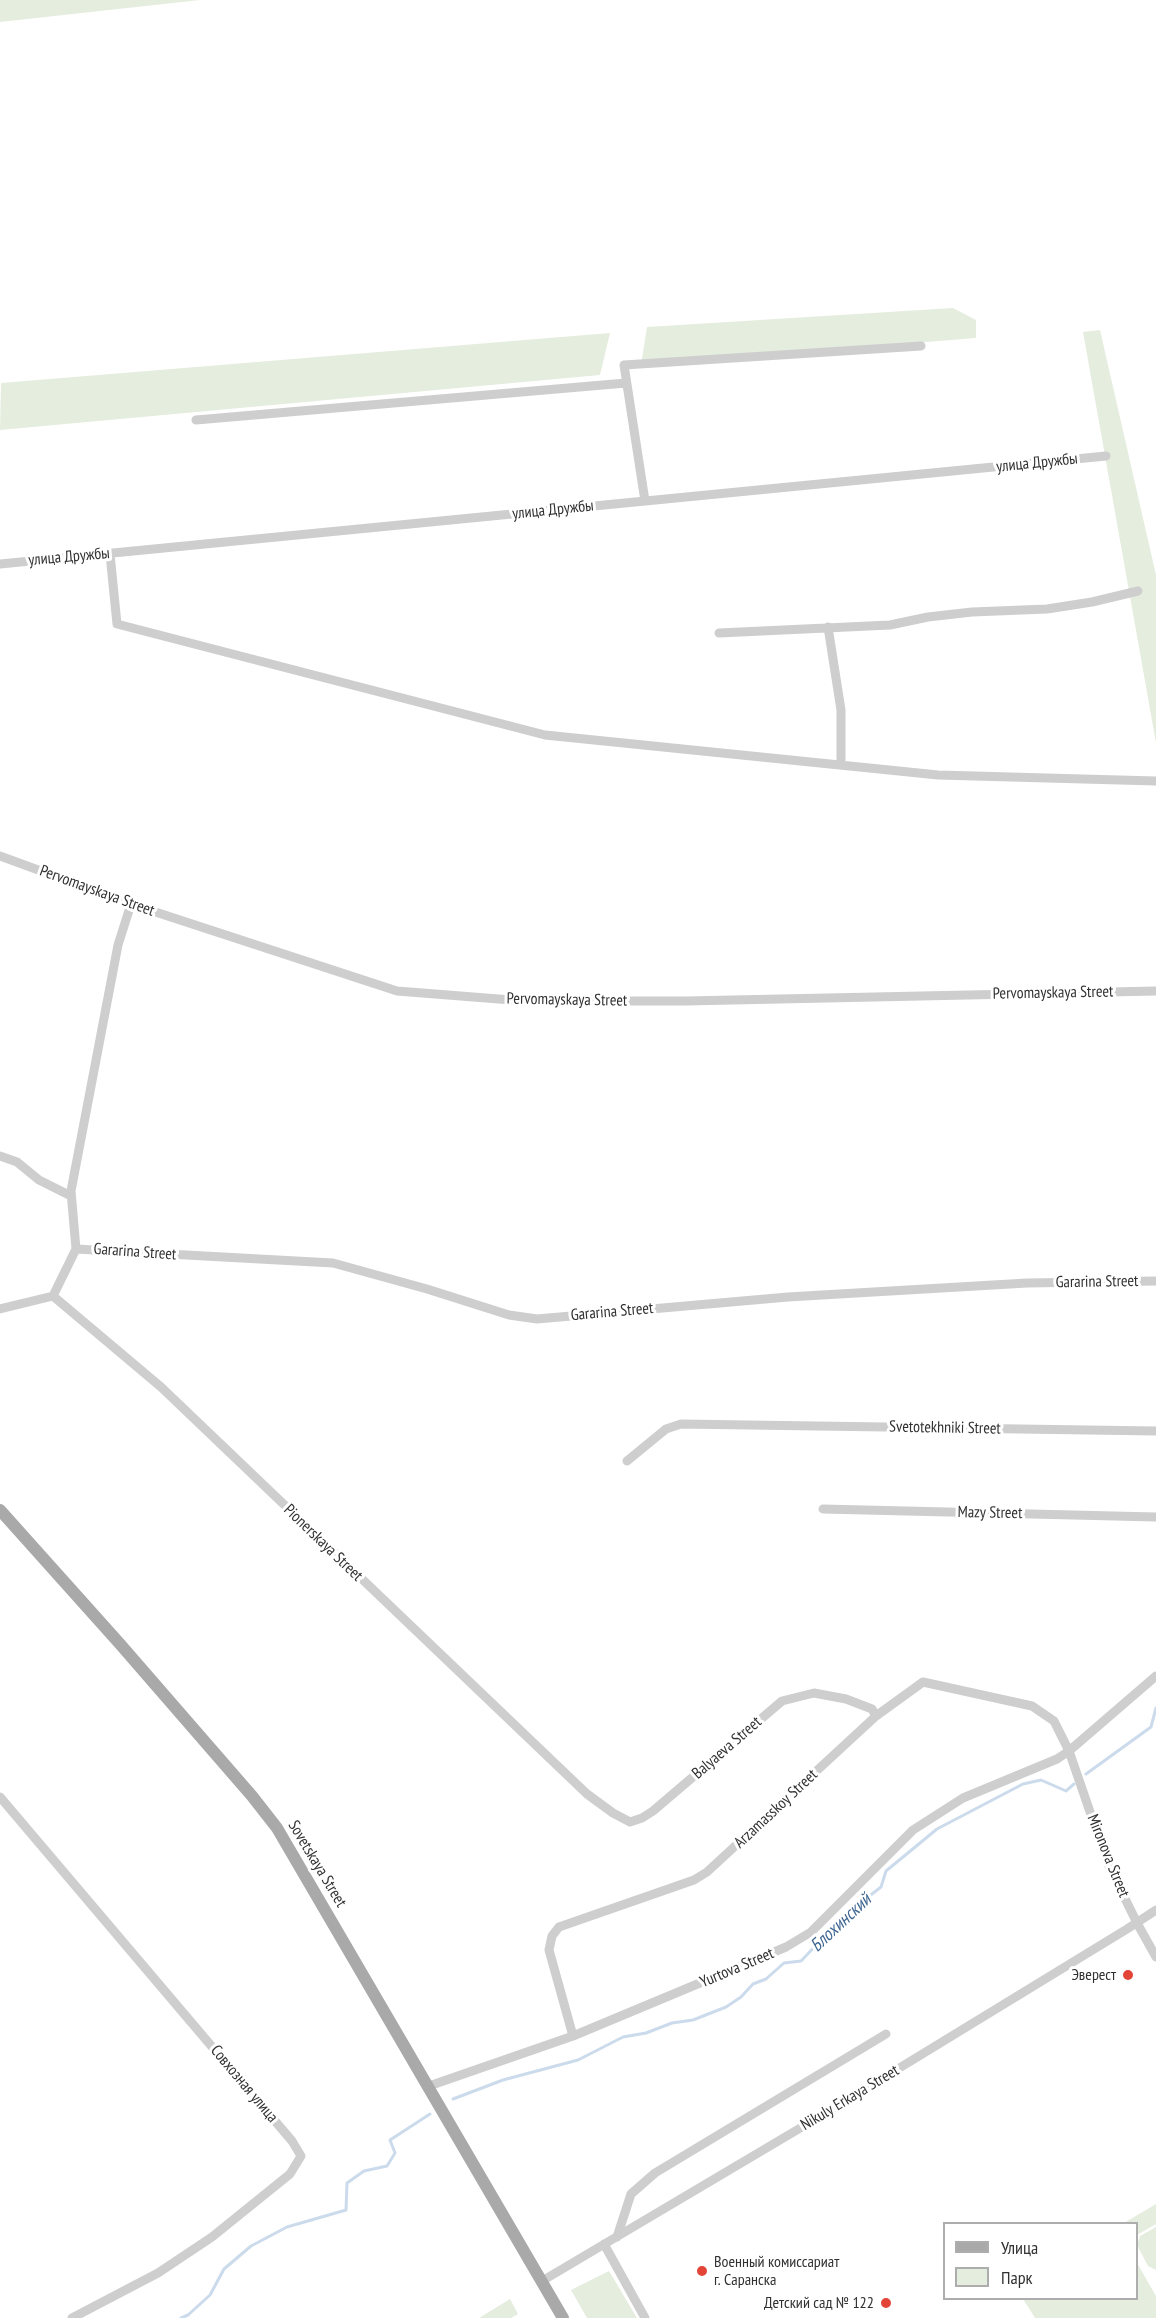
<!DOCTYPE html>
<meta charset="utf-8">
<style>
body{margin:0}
#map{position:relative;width:1156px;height:2318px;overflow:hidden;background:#fff;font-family:"PT Sans Narrow",sans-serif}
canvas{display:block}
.legend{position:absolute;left:943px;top:2222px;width:195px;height:78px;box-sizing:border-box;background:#fff;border:2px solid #adadad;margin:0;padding:8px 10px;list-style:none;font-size:18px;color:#313131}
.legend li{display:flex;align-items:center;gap:12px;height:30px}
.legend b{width:30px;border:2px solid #adadad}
</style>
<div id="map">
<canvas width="1156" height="2318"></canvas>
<ul class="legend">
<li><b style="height:8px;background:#a9a9a9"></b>Улица</li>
<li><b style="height:16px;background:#e5eddf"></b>Парк</li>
</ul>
</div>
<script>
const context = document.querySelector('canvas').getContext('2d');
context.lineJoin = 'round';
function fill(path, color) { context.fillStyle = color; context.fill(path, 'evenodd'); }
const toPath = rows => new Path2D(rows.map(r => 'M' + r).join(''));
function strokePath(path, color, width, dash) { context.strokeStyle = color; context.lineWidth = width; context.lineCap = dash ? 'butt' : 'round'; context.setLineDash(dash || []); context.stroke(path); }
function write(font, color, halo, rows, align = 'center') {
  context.font = font + ' "PT Sans Narrow",sans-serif'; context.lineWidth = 6; context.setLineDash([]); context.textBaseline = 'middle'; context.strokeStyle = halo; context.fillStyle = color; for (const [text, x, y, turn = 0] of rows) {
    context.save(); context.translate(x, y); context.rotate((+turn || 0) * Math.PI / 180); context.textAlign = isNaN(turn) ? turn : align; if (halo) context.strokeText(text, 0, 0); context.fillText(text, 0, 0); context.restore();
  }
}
fill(toPath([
 [0,0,200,0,0,22],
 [953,308,976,320,976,338,641,365,647,327],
 [1100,330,1156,575,1156,743,1083,332],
 [610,333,600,375,0,430,1,383],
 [1156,2204,1156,2224,1137,2235,1136,2224,1124,2223],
 [1156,2227,1156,2270,1148,2266,1137,2245,1140,2236],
 [1137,2263,1156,2296,1156,2318,1035,2318,1023,2299,1136,2298],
 [609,2271,637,2318,587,2318,571,2290],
 [510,2299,518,2314,511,2318,479,2318]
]), '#e5eddf');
strokePath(toPath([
 [1086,1774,1151,1727,1156,1708],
 [453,2099,503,2080,578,2060,623,2037,646,2033,672,2023,693,2020,726,2007,741,1997,753,1984,766,1979,784,1963,801,1961,846,1914,881,1887,886,1871,937,1829,1023,1784,1041,1780,1066,1791,1074,1784],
 [181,2318,188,2315,210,2295,224,2269,251,2246,287,2227,346,2210,347,2183,364,2171,387,2166,395,2153,390,2140,430,2114]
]), '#ccdbec', 3);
strokePath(toPath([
 [196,420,626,383],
 [645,501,624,365,921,346],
 [110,554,117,624,545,735,938,775,1156,781],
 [0,564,1106,456],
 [828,627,841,710,841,765],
 [719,633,890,625,928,617,972,612,1047,609,1092,602,1138,591],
 [0,856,131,904,397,991,524,1001,686,1001,1156,991],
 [0,1156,17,1162,39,1180,71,1196],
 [76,1249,71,1191,118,945,131,904],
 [53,1296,161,1387,587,1794,613,1813,630,1822,642,1818,653,1811,782,1701,814,1693,846,1699,872,1709,876,1716],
 [0,1309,53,1296,76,1249,333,1263,427,1289,509,1315,537,1319,788,1297,1027,1283,1156,1281],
 [627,1461,666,1429,681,1424,1156,1431],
 [823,1509,1156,1517],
 [0,1797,292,2141,301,2156,290,2174,212,2237,158,2273,72,2318],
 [573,2036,549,1950,552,1936,559,1927,694,1880,707,1872,876,1716,923,1682,1032,1706,1054,1721,1069,1751,1108,1864,1137,1923,1156,1957],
 [429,2086,573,2036,786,1947,811,1932,913,1830,963,1798,1057,1759,1069,1751,1156,1676],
 [617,2237,631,2194,655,2173,886,2034],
 [604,2244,645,2318],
 [542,2281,829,2111,1127,1929,1156,1910]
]), '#cecece', 9);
strokePath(toPath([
 [0,1510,120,1644,252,1796,277,1828,563,2318]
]), '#a9a9a9', 12);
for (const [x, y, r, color] of [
 [1128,1975,6,"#e24438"],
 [702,2271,6,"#e24438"],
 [886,2303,6,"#e24438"]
]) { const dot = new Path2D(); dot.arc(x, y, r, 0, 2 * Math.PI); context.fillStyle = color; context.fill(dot); strokePath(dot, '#fff', 2); }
write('16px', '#313131', '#fff', [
 ["улица Дружбы",1037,463,-6],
 ["улица Дружбы",553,510,-6],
 ["улица Дружбы",69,557,-5],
 ["Pervomayskaya Street",97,891,20],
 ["Pervomayskaya Street",1053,993,-1],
 ["Pervomayskaya Street",567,1000,1],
 ["Gararina Street",135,1252,4],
 ["Gararina Street",1097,1282,-1],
 ["Gararina Street",612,1312,-5],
 ["Svetotekhniki Street",945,1428,1],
 ["Mazy Street",990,1513,1],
 ["Pionerskaya Street",323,1543,44],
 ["Balyaeva Street",727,1748,-41],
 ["Arzamasskoy Street",776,1809,-43],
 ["Mironova Street",1108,1856,68],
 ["Sovetskaya Street",317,1864,59],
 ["Yurtova Street",737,1968,-23],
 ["Совхозная улица",244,2084,50],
 ["Nikuly Erkaya Street",850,2098,-31]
]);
write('16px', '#313131', '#fff', [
 ["Эверест",1116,1975],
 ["Военный комиссариат",714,2262,"left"],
 ["г. Саранска",714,2280,"left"],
 ["Детский сад № 122",874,2303]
], 'right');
write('italic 18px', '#3f6692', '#fff', [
 ["Блохинский",841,1923,-43]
]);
</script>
